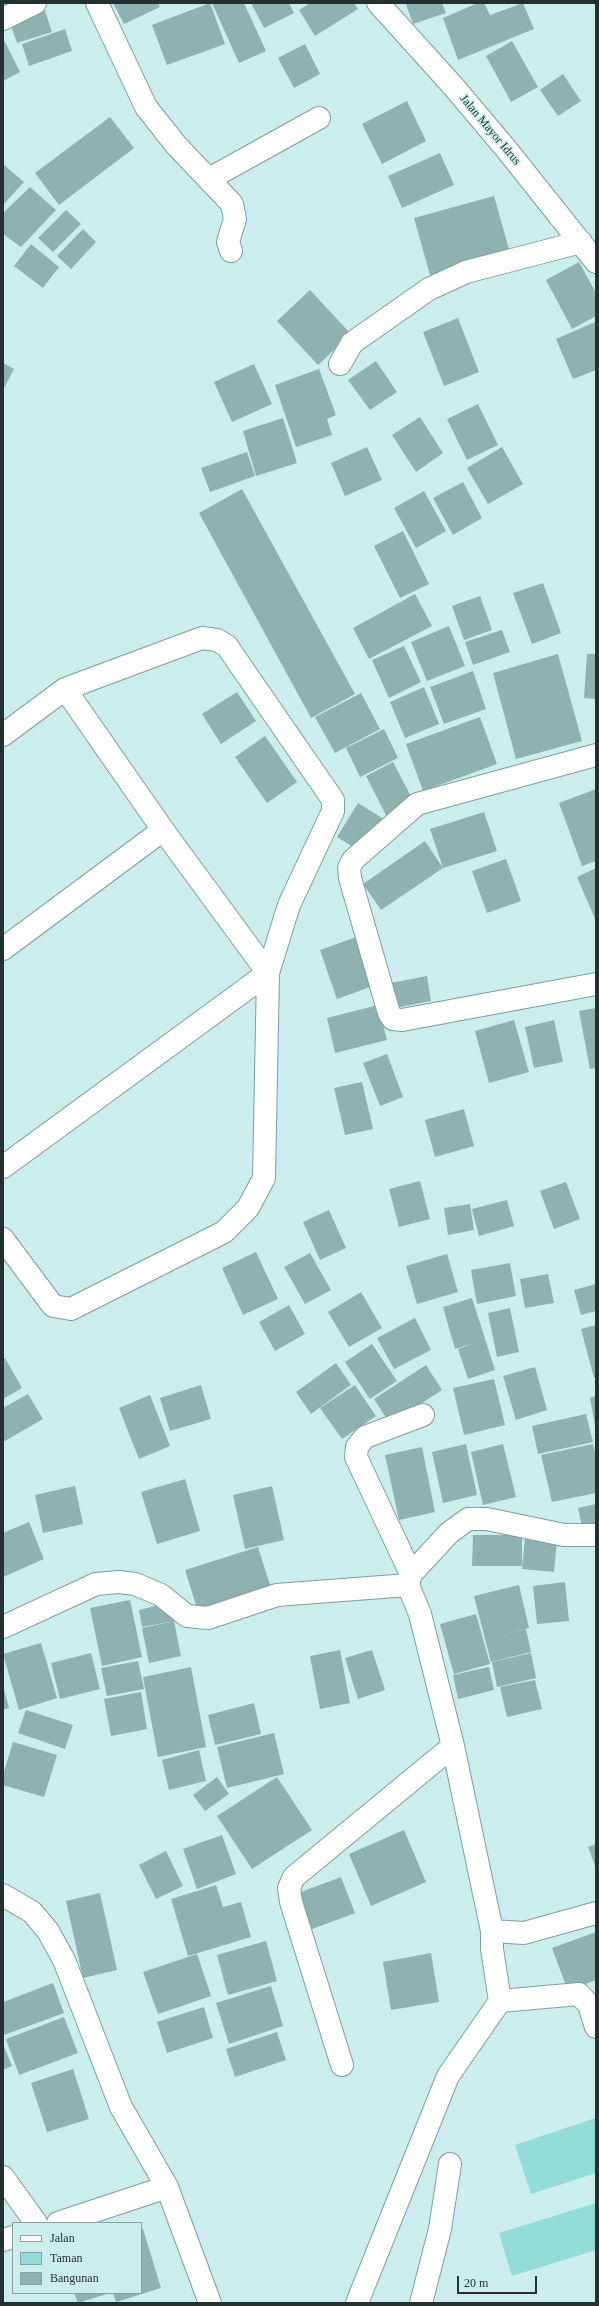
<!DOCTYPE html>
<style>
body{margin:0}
#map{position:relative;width:599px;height:2306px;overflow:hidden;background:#cbeeec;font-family:Georgia,serif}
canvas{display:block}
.frame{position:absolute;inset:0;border:4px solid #243131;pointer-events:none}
.legend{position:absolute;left:12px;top:2222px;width:130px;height:72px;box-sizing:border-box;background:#cbeeec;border:1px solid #88a2a1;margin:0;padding:5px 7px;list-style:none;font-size:12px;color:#243131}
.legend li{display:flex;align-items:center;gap:8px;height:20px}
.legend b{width:20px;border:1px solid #88a2a1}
.scale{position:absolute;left:457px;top:2276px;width:80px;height:18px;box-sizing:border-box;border:2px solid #243131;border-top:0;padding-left:5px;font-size:12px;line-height:14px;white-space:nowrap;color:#243131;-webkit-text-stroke:3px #cbeeec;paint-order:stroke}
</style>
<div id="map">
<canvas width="599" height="2306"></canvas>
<div class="frame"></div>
<ul class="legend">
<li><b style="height:5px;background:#fff"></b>Jalan</li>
<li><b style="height:11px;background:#91dbd8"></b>Taman</li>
<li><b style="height:11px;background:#8fb1af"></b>Bangunan</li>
</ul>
<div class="scale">20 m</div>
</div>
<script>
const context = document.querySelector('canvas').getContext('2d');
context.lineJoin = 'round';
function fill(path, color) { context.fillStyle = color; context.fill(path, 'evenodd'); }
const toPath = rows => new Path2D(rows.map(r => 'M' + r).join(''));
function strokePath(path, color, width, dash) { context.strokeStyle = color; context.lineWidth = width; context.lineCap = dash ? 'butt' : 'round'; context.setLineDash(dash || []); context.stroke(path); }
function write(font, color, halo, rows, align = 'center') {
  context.font = font + ' Georgia,serif'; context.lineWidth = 3; context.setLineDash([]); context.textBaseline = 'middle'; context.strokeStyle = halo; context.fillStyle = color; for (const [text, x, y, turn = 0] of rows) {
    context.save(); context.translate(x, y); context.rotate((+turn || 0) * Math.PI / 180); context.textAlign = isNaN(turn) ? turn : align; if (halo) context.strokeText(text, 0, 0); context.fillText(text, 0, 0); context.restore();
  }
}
fill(toPath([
 [596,2118,596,2173,531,2194,515,2145],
 [596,2203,596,2250,512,2276,499,2233]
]), '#91dbd8');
fill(toPath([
 [113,3,158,3,160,7,124,24],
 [210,3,225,44,167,65,152,25],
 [212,3,244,3,266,51,239,63],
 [251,3,289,3,294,13,264,28],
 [310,3,354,3,358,9,315,36,299,10],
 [410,3,442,3,446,13,413,24,406,4],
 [478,3,484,3,490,15,523,3,534,29,458,60,443,18],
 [44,8,52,32,17,43,9,20],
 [65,29,72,51,29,66,22,44],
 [3,38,20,72,3,81],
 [512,41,538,87,511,102,486,56],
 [305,44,320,74,294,88,278,58],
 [563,74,581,101,558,116,540,90],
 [407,101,426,141,382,164,362,124],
 [110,117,134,148,59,205,35,173],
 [440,153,454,185,402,208,388,176],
 [3,164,24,182,3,205],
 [30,187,56,210,21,247,3,234,3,213],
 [494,196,510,253,430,275,414,218],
 [66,210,81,224,53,252,38,238],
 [83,229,96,242,71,269,57,256],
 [31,244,59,267,43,288,14,266],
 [579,262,596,293,596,316,572,329,546,280],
 [310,290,351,334,318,365,277,321],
 [458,318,479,372,444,386,423,332],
 [595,322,596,370,573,379,556,339],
 [376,361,397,392,370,410,348,380],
 [3,363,14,369,3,390],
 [254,364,272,404,232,422,214,382],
 [319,369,336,415,327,419,332,435,296,447,275,385],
 [478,404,498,445,467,460,447,419],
 [420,417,443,453,416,472,392,435],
 [283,418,297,463,256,476,243,431],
 [367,447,382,480,345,496,331,463],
 [502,447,523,484,488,504,467,468],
 [247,452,255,476,210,492,201,468],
 [463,482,482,518,453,535,433,498],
 [242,489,355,694,311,718,199,513],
 [424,491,446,531,416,548,394,508],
 [403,531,429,584,400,598,374,546],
 [543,583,561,633,532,644,513,593],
 [415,594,432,626,369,659,353,628],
 [480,596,492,630,464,640,452,606],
 [449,626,465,666,427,681,411,642],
 [502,630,510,652,473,665,465,642],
 [404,646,421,682,389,698,372,660],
 [558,654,582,741,516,759,493,673],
 [587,654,596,654,596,699,584,698],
 [473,671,486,709,444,724,430,687],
 [424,687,439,724,405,738,390,702],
 [237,692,256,721,221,744,202,714],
 [361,693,380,729,335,753,315,717],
 [480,717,497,764,423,791,406,744],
 [384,729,398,758,360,777,346,748],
 [265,736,297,782,267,803,235,757],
 [393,762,415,804,388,819,366,776],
 [596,789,596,861,582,866,559,803],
 [358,803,382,818,361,852,337,837],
 [484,812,497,851,443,868,430,829],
 [425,841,443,868,381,910,363,884],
 [506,859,521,901,487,913,472,871],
 [596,868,596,921,577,877],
 [356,937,373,986,337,999,320,950],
 [427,976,431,1001,395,1008,391,983],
 [378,1005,387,1040,335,1053,327,1018],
 [596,1008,596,1068,590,1069,579,1011],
 [514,1020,529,1072,489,1083,475,1031],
 [554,1020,563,1062,534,1068,525,1027],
 [387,1054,403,1097,380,1106,363,1063],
 [362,1082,373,1129,345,1135,334,1088],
 [464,1109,474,1146,435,1157,425,1120],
 [420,1181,430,1219,399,1227,389,1189],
 [566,1182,580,1219,554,1229,540,1191],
 [507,1200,514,1226,479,1236,472,1209],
 [470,1204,474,1230,448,1235,444,1208],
 [329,1210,346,1248,320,1260,303,1222],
 [256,1252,278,1299,243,1315,222,1268],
 [310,1253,331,1290,305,1304,284,1267],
 [447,1254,458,1292,417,1304,406,1266],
 [510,1263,516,1296,477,1304,471,1270],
 [548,1274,554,1303,525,1308,520,1279],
 [596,1284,596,1311,581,1315,574,1290],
 [361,1292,382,1328,349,1347,328,1312],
 [472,1298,495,1370,468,1379,458,1349,474,1343,455,1349,443,1307],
 [289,1305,305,1334,275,1351,259,1322],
 [510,1308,519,1352,497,1357,488,1313],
 [415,1318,431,1350,394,1369,377,1338],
 [596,1325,596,1377,594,1378,581,1329],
 [372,1344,397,1381,370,1399,345,1362],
 [5,1358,22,1388,3,1399,3,1360],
 [336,1363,351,1385,311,1414,296,1392],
 [426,1365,442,1390,390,1424,374,1399],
 [535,1367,547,1410,516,1420,503,1376],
 [494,1379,505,1425,464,1435,453,1388],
 [201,1385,211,1419,170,1431,160,1398],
 [355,1385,376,1416,342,1439,320,1408],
 [28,1394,43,1419,3,1442,3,1408],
 [150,1395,170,1446,139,1459,119,1408],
 [596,1396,596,1426,595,1426,590,1398],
 [586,1414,593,1442,538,1454,532,1426],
 [466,1444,477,1495,443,1503,432,1452],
 [503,1444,516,1497,483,1505,471,1452],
 [593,1444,596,1457,596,1493,552,1502,541,1455],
 [422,1447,435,1512,399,1520,385,1455],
 [185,1479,200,1531,157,1544,141,1492],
 [75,1486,83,1524,43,1533,35,1495],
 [272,1486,284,1540,245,1549,233,1495],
 [596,1504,596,1528,583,1531,578,1508],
 [29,1522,44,1559,3,1577,3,1533],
 [473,1535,522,1535,522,1566,472,1566],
 [525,1538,557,1541,554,1572,522,1569],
 [258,1547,271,1588,198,1611,185,1570],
 [565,1582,569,1621,537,1624,533,1586],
 [519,1585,529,1628,500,1635,526,1629,531,1652,491,1662,474,1596],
 [130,1600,142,1657,102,1666,90,1608],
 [159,1605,173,1614,174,1621,142,1627,139,1610],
 [476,1614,490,1664,454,1674,440,1624],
 [174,1621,181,1656,149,1663,142,1628],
 [41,1643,57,1698,19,1710,3,1654],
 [340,1650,350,1703,320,1709,310,1656],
 [372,1650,385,1690,358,1699,345,1658],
 [91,1653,100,1689,60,1699,51,1663],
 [531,1653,536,1678,497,1687,492,1662],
 [138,1661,144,1689,107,1696,101,1668],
 [191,1667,206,1747,158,1757,143,1677],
 [489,1667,494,1690,458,1699,453,1675],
 [535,1680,542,1709,507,1717,500,1687],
 [3,1686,9,1708,3,1710],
 [141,1692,147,1729,111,1736,104,1699],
 [254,1703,261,1734,215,1745,208,1715],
 [26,1710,73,1725,65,1749,18,1733],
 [274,1733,284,1774,227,1788,217,1747],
 [13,1742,57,1755,44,1797,3,1785,3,1775],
 [199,1750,206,1781,169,1790,162,1760],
 [217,1777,229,1794,205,1811,193,1795],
 [277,1777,312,1830,252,1869,217,1816],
 [404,1830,426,1882,371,1906,349,1854],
 [222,1835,236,1874,197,1889,183,1849],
 [596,1844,596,1869,588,1847],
 [166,1851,183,1886,156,1899,139,1865],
 [341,1877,355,1913,307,1931,293,1895],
 [216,1885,223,1907,241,1902,251,1937,188,1956,171,1899],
 [100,1893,117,1970,83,1978,66,1901],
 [596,1932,596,1980,568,1991,552,1948],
 [266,1941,277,1981,228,1995,217,1955],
 [431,1953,439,2002,391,2010,383,1962],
 [197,1954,211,1996,158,2014,143,1972],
 [53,1983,64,2013,4,2035,3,2002],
 [271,1986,283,2026,229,2044,216,2003],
 [204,2007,213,2038,167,2053,157,2022],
 [64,2017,78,2053,19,2075,6,2039],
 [277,2032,286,2060,235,2077,226,2049],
 [3,2044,12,2066,3,2070],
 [73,2069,89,2119,47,2132,31,2083],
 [141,2229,143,2229,161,2288,116,2302,113,2293,141,2293],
 [74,2293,110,2293,78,2303]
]), '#8fb1af');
const minor = toPath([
 [97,3,146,107,176,145,232,204,235,219,228,242,231,251],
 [378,3,453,86,507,150,596,262],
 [3,19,35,3],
 [209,179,319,118],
 [340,364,352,343,429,289,466,272,581,242],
 [3,735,65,689,202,638,217,640,227,646,333,800,333,811,289,905,268,973,264,1178,248,1208,224,1232,71,1309,53,1306,3,1239],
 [596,755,417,804,353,860,349,868,350,878,389,1013,393,1019,402,1020,596,984],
 [3,949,163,830],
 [3,1167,268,973,163,830,65,689],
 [411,1574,356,1457,357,1447,365,1437,423,1415],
 [3,1627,96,1584,119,1582,135,1584,161,1595,187,1616,208,1618,277,1595,408,1585,411,1574,449,1533,468,1519,487,1519,564,1535,596,1535],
 [3,1895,32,1912,48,1931,64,1960,121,2107,167,2187,210,2303],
 [492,1931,524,1933,596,1913],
 [500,2001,579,1994,589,2005,596,2027],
 [342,2065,291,1902,289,1888,294,1877,453,1746],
 [3,2177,36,2223],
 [58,2223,167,2187],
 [3,2240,13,2237],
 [357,2303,448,2076,500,2001,492,1949,492,1931,453,1746,420,1614,408,1585],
 [421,2303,440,2229,450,2164]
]);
strokePath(minor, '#7d9e9c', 24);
strokePath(minor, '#fff', 22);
write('12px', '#243131', '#cbeeec', [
 ["Jalan Mayor Idrus",490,130,50]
]);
</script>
